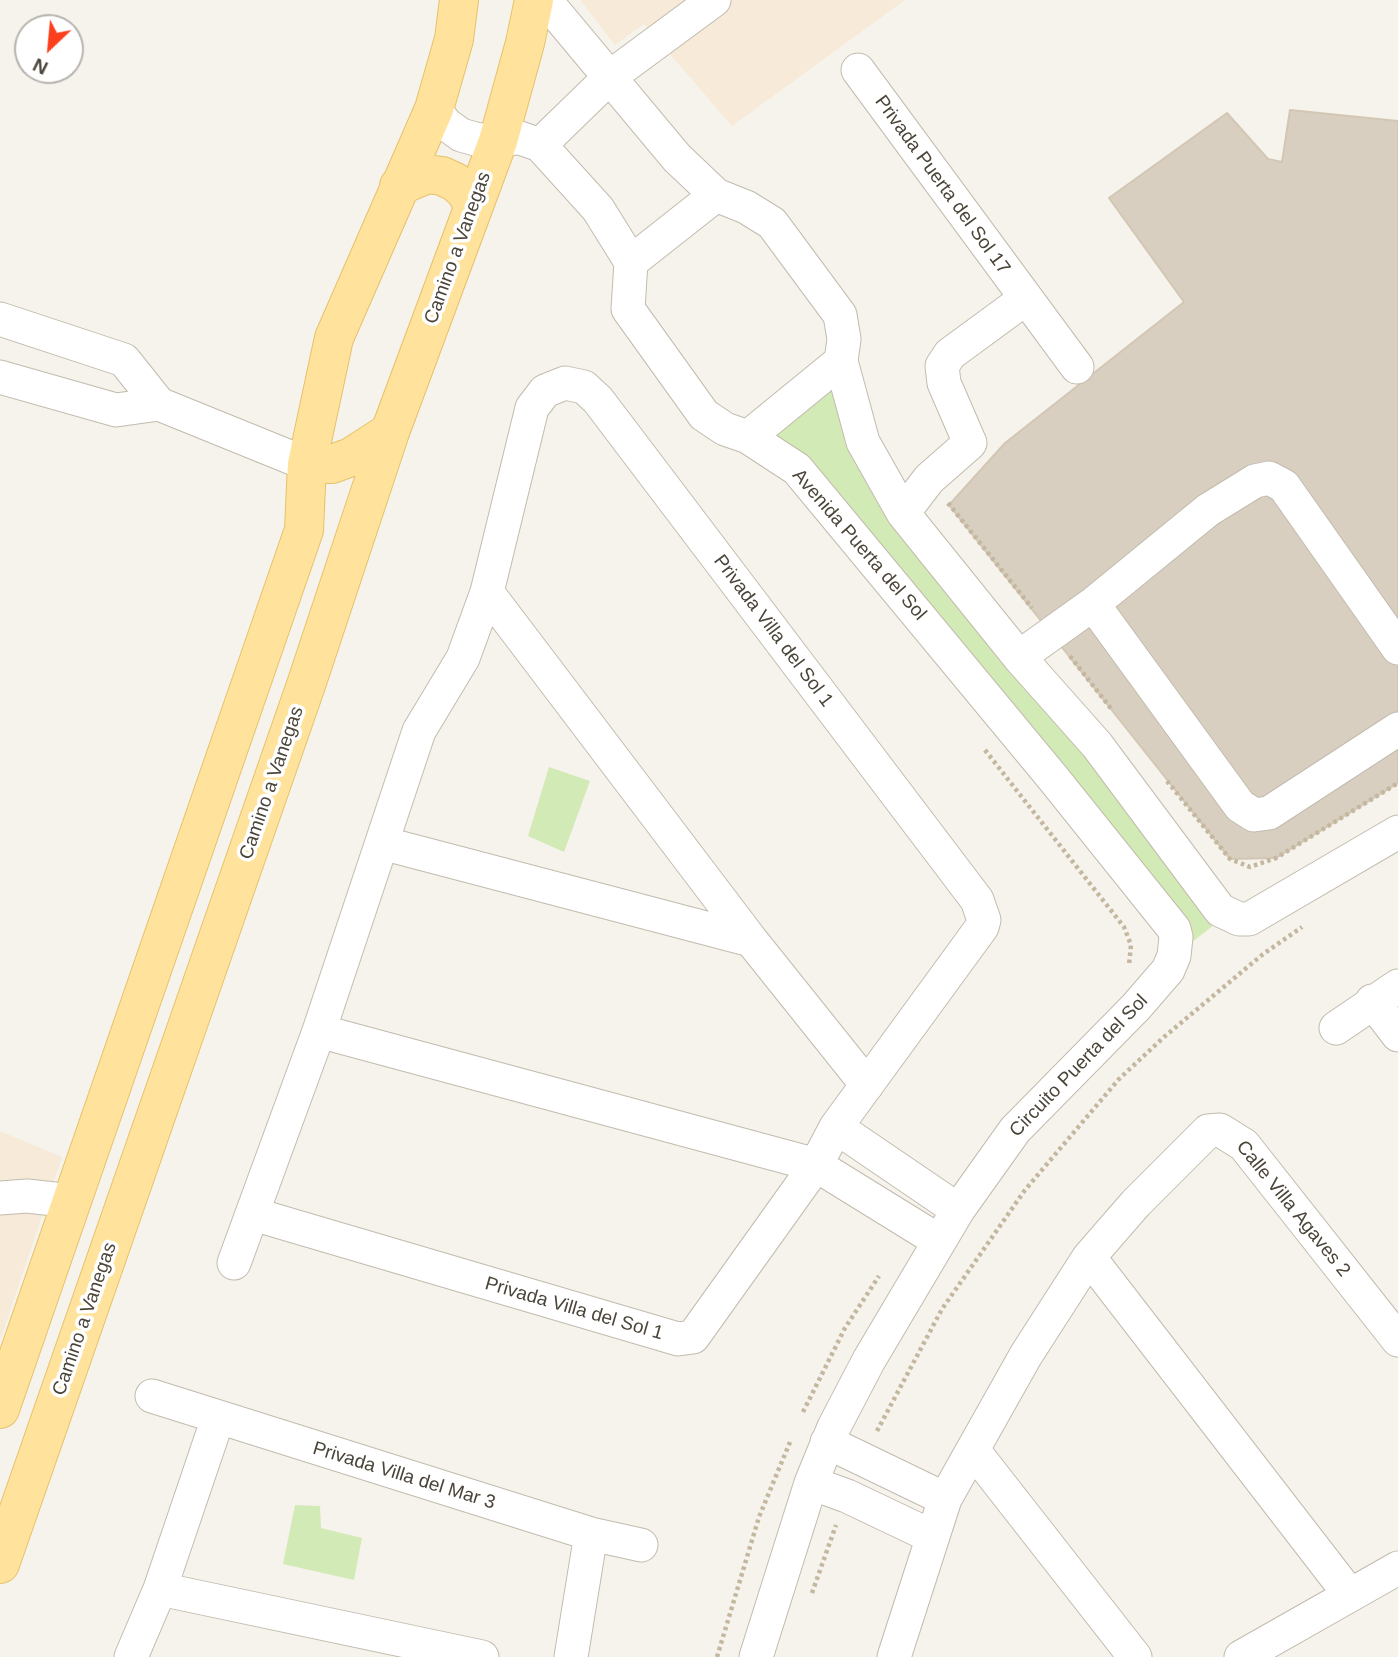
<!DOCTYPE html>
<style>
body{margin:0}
#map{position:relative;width:1398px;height:1657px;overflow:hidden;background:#f6f3ec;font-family:Helvetica,sans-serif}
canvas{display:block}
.north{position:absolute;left:14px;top:14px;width:70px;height:70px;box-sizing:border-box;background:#fff;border:2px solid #b7b4b0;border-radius:50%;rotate:206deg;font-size:19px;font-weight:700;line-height:28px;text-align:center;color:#4b4439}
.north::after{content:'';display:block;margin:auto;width:24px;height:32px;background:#fc3f1d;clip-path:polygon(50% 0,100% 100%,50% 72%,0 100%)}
</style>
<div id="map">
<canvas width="1398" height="1657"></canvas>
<div class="north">N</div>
</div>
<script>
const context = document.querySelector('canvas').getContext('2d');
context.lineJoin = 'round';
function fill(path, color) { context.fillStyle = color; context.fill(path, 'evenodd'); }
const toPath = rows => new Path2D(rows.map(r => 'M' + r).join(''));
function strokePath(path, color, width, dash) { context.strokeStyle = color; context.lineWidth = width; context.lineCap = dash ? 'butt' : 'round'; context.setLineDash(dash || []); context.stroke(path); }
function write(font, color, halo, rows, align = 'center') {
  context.font = font + ' Helvetica,sans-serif'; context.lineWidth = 7; context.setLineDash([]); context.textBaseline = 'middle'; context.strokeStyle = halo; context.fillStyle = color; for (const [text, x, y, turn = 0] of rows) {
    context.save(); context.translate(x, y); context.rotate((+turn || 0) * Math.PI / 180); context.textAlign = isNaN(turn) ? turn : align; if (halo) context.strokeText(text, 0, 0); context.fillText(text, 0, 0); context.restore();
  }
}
fill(toPath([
 [580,0,905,0,732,126,644,24,615,45],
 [0,1131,62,1157,0,1341]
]), '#f7ead8');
fill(toPath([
 [841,361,863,442,1227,915,1174,956,1053,778,748,437],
 [549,767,590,781,564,852,528,836],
 [295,1505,320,1506,321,1528,362,1538,354,1580,283,1564]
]), '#d2eab5');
const building = toPath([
 [1290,110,1398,121,1398,783,1276,858,1230,859,949,505,1005,443,1184,302,1109,198,1227,113,1268,159,1282,162,1290,110]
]);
fill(building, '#d8cfc1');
strokePath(building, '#d3c7b4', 2);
const minor = toPath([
 [545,0,677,158,716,195,746,207,772,223,840,315,844,339,841,361,863,442,903,513,1019,657,1097,745,1220,910,1239,919,1249,919,1398,832],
 [858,70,1077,367],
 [434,109,446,124,461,135,479,140,520,138,540,145,598,209,631,262,628,309,704,415,725,429,748,437,797,469,1053,778,1174,929,1176,937,1174,956,1168,970,1136,1007,1015,1130,958,1210,869,1360,834,1427,811,1483,756,1657],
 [540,145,611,76,714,0],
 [631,262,716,195],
 [0,319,124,360,159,404,307,464],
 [0,377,116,410,159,404],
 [748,437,841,361],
 [903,513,929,479,970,443,944,383,942,366,950,354,1025,299],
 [487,592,751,940,867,1085],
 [1093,604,1240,806,1254,815,1269,813,1398,729],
 [1019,657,1093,604,1208,510,1255,481,1269,478,1284,486,1398,648],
 [382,843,751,940],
 [1372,1001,1398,1035],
 [1336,1028,1398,986],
 [319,1031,816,1165,939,1241],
 [836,1127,958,1210],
 [0,1198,27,1196,72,1201],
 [1089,1257,1350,1595],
 [234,1263,319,1031,419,731,463,658,487,592,532,408,545,391,565,383,584,387,598,400,977,900,984,920,982,927,836,1127,816,1165,693,1337,678,1339,253,1214],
 [152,1396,591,1534,641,1545],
 [827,1442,945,1499],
 [973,1450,1135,1657],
 [811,1483,847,1496,931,1536],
 [160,1589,482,1657],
 [131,1657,160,1589,218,1418],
 [571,1657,591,1534],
 [894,1657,945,1499,1026,1355,1089,1257,1136,1203,1208,1131,1220,1130,1244,1145,1398,1340],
 [1241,1657,1398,1568]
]);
const major = toPath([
 [399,186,427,174,442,176,455,182,466,192,473,206],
 [307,464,332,464,351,457,390,432],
 [0,1409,304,530,307,464,334,338,434,109,454,39,459,0],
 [0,1564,307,682,390,432,498,141,525,43,534,0]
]);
strokePath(minor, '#c2bbae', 35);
strokePath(major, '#e6c16a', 40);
strokePath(toPath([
 [948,503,1032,608],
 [1070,656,1112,710],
 [985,750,1124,927,1131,945,1129,965],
 [1167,781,1230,859,1250,867,1276,858,1398,783],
 [803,1412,845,1328,879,1276],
 [877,1431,942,1309,1025,1190,1119,1079,1164,1037,1262,955,1302,927],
 [812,1593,836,1525],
 [717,1657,759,1517,790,1442]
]), '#c4b79f', 4.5, [3.5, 3.5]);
strokePath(minor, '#fff', 33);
strokePath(major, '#ffe39c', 38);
write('19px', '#4b4439', '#fff', [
 ["Privada Puerta del Sol 17",942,185,54],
 ["Camino a Vanegas",458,248,-70],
 ["Avenida Puerta del Sol",859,545,49],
 ["Privada Villa del Sol 1",773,631,53],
 ["Camino a Vanegas",272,783,-71],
 ["Circuito Puerta del Sol",1079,1066,-46],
 ["Calle Villa Agaves 2",1293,1209,51],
 ["Privada Villa del Sol 1",574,1309,16],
 ["Camino a Vanegas",85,1319,-71],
 ["Privada Villa del Mar 3",404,1476,17]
]);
</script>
